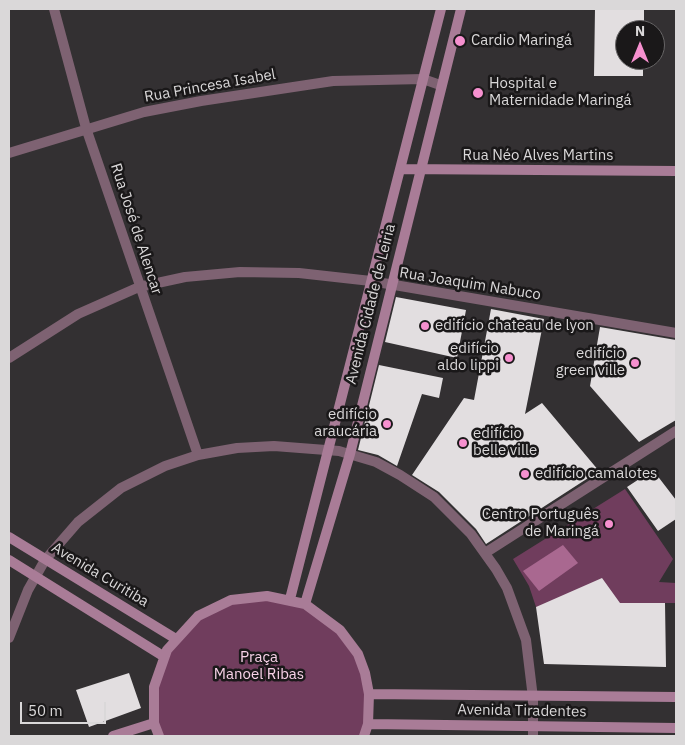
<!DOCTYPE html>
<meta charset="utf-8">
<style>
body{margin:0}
#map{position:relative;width:685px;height:745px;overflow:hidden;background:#333032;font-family:"IBM Plex Sans",sans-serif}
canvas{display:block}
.frame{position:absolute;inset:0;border:10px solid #dad8d9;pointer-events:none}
.north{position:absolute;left:615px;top:20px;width:50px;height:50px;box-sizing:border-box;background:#1a1819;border:1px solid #676566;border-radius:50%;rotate:0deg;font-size:14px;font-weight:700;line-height:20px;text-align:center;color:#dad8d9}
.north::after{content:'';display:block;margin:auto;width:18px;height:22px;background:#f690cf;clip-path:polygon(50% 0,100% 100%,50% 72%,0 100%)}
.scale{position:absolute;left:20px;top:702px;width:86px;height:22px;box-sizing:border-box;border:2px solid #dad8d9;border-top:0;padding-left:6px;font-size:15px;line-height:18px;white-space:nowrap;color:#dad8d9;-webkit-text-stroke:4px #1a1819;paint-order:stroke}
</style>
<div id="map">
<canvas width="685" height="745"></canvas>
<div class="frame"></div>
<div class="north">N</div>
<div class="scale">50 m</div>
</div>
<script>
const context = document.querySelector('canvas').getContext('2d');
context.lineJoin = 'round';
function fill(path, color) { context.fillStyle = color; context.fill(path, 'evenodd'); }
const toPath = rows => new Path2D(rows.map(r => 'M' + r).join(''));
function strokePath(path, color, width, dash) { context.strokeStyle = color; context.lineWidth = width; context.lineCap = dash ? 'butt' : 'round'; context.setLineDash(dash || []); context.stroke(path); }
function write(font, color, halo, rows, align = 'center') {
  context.font = font + ' "IBM Plex Sans",sans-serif'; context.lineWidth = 5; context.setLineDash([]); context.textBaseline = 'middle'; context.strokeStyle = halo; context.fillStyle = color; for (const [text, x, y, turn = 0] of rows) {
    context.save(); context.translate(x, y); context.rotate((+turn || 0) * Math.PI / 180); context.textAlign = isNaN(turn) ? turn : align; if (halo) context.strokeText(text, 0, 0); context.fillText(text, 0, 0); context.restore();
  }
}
fill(toPath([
 [625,489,673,559,659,582,676,583,676,603,620,603,536,607,529,586,513,559],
 [290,599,341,630,365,673,364,736,159,736,154,687,163,656,198,616,231,600]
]), '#703d5d');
fill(toPath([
 [563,545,578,563,539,591,523,571]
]), '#a96890');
fill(toPath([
 [595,9,644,9,644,30,625,30,625,60,643,60,643,76,594,76],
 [396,297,466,310,457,358,385,342],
 [491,309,544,319,525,414,542,403,599,471,486,544,476,529,439,492,412,475,464,398,474,400],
 [600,327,676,340,676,420,639,442,590,386],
 [379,365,443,378,439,398,422,394,397,466,378,455,358,450],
 [653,470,676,500,676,519,658,531,627,487],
 [602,578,620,603,665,603,666,667,544,664,536,607],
 [129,673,141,708,89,727,76,690]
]), '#e2dee0');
strokePath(toPath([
 [54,9,86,128,198,455],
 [9,153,144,112,201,101,333,81,423,79,440,85],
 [9,358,78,314,139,287,185,277,240,272,299,273,371,281,676,333],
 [485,553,676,431],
 [9,638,28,590,45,560,78,522,121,488,165,466,198,455,237,448,274,446,339,451,376,462,400,475,434,497,471,534,496,569,507,588,526,640,533,698,533,736]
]), '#7e6272', 10);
strokePath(toPath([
 [400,169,676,171],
 [9,537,176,639],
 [9,560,163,656],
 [290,599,441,9],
 [305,604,350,454,461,9],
 [369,694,676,697],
 [368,724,676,728],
 [113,736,154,723],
 [159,736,154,723,154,687,167,650,198,616,231,600,267,596,305,604,340,630,358,654,365,673,369,694,368,724,364,736]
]), '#a97c97', 10);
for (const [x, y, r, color] of [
 [460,41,6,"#f690cf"],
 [478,93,6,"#f690cf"],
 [425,326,5,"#f690cf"],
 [509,358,5,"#f690cf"],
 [635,363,5,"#f690cf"],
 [387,424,5,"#f690cf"],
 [463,443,5,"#f690cf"],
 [525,474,5,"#f690cf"],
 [609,524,5,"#f690cf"]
]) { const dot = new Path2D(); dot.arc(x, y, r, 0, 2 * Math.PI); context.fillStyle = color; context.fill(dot); strokePath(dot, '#1a1819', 2); }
write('15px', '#dad8d9', '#1a1819', [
 ["Cardio Maringá",471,41],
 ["Hospital e",489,84],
 ["Maternidade Maringá",489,101],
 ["edifício chateau de lyon",435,326],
 ["edifício",499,349,"right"],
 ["aldo lippi",499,366,"right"],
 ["edifício",625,354,"right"],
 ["green ville",625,371,"right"],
 ["edifício",377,415,"right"],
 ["araucária",377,432,"right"],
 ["edifício",473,434],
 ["belle ville",473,451],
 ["edifício camalotes",535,474],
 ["Centro Português",599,515,"right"],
 ["de Maringá",599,532,"right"]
], 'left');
write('15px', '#dad8d9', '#1a1819', [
 ["Rua Princesa Isabel",210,86,-10],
 ["Rua Néo Alves Martins",538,156],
 ["Rua José de Alencar",136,229,72],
 ["Rua Joaquim Nabuco",470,284,9],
 ["Avenida Cidade de Leiria",371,304,-76],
 ["Avenida Curitiba",100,575,31],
 ["Avenida Tiradentes",522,711,1]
]);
write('15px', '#f8d2e8', '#1a1819', [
 ["Praça",259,658],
 ["Manoel Ribas",259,675]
]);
</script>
